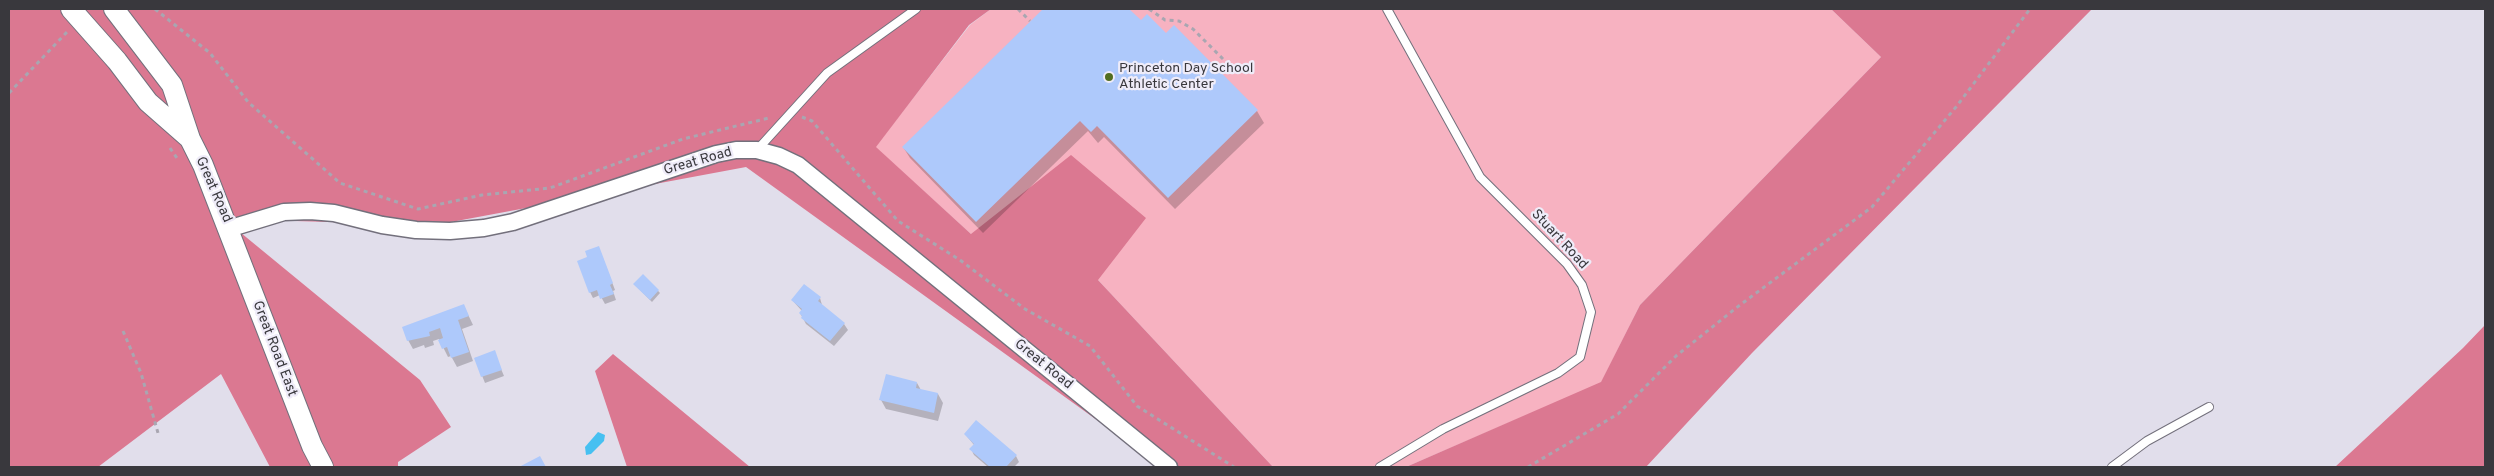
<!DOCTYPE html>
<style>
body{margin:0}
#map{position:relative;width:2494px;height:476px;overflow:hidden;background:#e1deeb;font-family:Overpass,sans-serif}
canvas{display:block}
.frame{position:absolute;inset:0;border:10px solid #39383d;pointer-events:none}
</style>
<div id="map">
<canvas width="2494" height="476"></canvas>
<div class="frame"></div>
</div>
<script>
const context = document.querySelector('canvas').getContext('2d');
context.lineJoin = 'round';
function fill(path, color) { context.fillStyle = color; context.fill(path, 'evenodd'); }
const toPath = rows => new Path2D(rows.map(r => 'M' + r).join(''));
function strokePath(path, color, width, dash) { context.strokeStyle = color; context.lineWidth = width; context.lineCap = dash ? 'butt' : 'round'; context.setLineDash(dash || []); context.stroke(path); }
function write(font, color, halo, rows, align = 'center') {
  context.font = font + ' Overpass,sans-serif'; context.lineWidth = 4.5; context.setLineDash([]); context.textBaseline = 'middle'; context.strokeStyle = halo; context.fillStyle = color; for (const [text, x, y, turn = 0] of rows) {
    context.save(); context.translate(x, y); context.rotate((+turn || 0) * Math.PI / 180); context.textAlign = isNaN(turn) ? turn : align; if (halo) context.strokeText(text, 0, 0); context.fillText(text, 0, 0); context.restore();
  }
}
fill(toPath([
 [991,9,1831,9,1881,57,1640,305,1601,383,1406,467,1273,467,1098,280,971,234,875,147,970,25]
]), '#f7b2c1');
fill(toPath([
 [9,9,991,9,969,25,876,147,971,234,1071,155,1146,218,1098,280,1273,467,1162,467,746,167,435,225,224,219,420,380,451,427,398,462,398,467,270,467,221,374,98,467,9,467],
 [1831,9,2092,9,1752,353,1646,467,1406,467,1601,382,1640,305,1881,57],
 [2485,325,2485,467,2335,467,2463,348],
 [613,354,750,467,627,467,595,371]
]), '#db7891');
fill(toPath([
 [598,432,605,435,604,441,591,454,586,455,585,447]
]), '#46c0f1');
fill(toPath([
 [1045,9,1127,9,1140,22,1166,35,1174,27,1257,111,1264,123,1175,209,1104,137,1098,143,1088,131,983,233,910,158,903,147],
 [601,253,615,290,613,291,616,300,605,304,600,295,593,298,590,292],
 [643,275,660,293,652,302,636,286],
 [820,298,822,305,844,324,848,330,834,346,806,324,800,313,802,311,792,300],
 [464,306,473,325,462,329,473,361,457,367,451,356,448,357,439,339,433,341,434,345,425,348,424,345,413,349,408,340],
 [494,352,504,376,485,383,475,358],
 [917,383,921,390,938,394,943,403,938,421,886,409,881,400],
 [965,434,1016,456,1019,462,1014,467,988,467,974,455,971,449,974,445]
]), '#0003');
fill(toPath([
 [1043,9,1129,9,1141,20,1147,14,1166,33,1174,25,1258,110,1168,198,1097,126,1091,132,1080,121,976,222,902,147],
 [599,246,613,283,610,285,614,294,600,299,597,290,589,293,577,261,587,257,585,251],
 [643,274,659,290,650,300,633,284],
 [804,284,821,297,818,301,845,323,830,341,801,318,802,316,799,313,802,309,791,300],
 [464,304,469,316,458,320,469,352,451,358,447,347,442,349,438,340,443,338,440,328,429,332,430,336,407,341,402,327],
 [495,350,502,370,481,377,474,358],
 [886,374,917,382,916,388,938,393,934,413,879,400],
 [976,420,1017,455,1006,467,990,467,969,449,974,444,964,434],
 [540,456,546,467,519,467]
]), '#aec9fb');
const service = toPath([
 [757,150,827,73,916,9],
 [1380,467,1443,429,1558,373,1580,357,1591,312,1582,285,1567,264,1480,177,1387,9],
 [2112,467,2147,441,2209,407]
]);
const minor = toPath([
 [228,229,284,212,310,211,334,213,382,225,416,230,450,231,484,228,513,222,716,154,736,150,757,150,779,156,798,165,1169,467]
]);
const tertiary = toPath([
 [71,9,117,61,148,102,189,138],
 [114,9,172,85,190,139,203,165,312,446,323,467]
]);
strokePath(service, '#73707c', 10);
strokePath(minor, '#73707c', 19);
strokePath(tertiary, '#73707c', 22);
strokePath(toPath([
 [155,9,210,53,248,102,340,183,418,209,482,195,550,188,683,139,769,118],
 [1018,9,1030,21],
 [1149,9,1165,20,1179,21,1193,29,1224,60],
 [9,93,67,32],
 [802,117,812,121,898,221,960,260,1025,309,1090,346,1137,406,1234,467],
 [170,148,179,161],
 [123,331,141,373,158,433],
 [1528,467,1618,414,1676,356,1736,308,1872,207,1956,107,2030,9]
]), '#a9a6b1', 3, [4, 4]);
strokePath(service, '#fff', 8);
strokePath(minor, '#fff', 16);
strokePath(tertiary, '#fff', 20);
for (const [x, y, r, color] of [
 [1109,77,5,"#526e21"]
]) { const dot = new Path2D(); dot.arc(x, y, r, 0, 2 * Math.PI); context.fillStyle = color; context.fill(dot); strokePath(dot, '#efecf9', 2); }
write('14px', '#39383d', '#efecf9', [
 ["Princeton Day School",1119,69],
 ["Athletic Center",1119,85]
], 'left');
write('14px', '#39383d', '#efecf9', [
 ["Great Road",698,162,-16],
 ["Great Road",213,190,66],
 ["Stuart Road",1559,240,47],
 ["Great Road East",274,349,69],
 ["Great Road",1043,365,39]
]);
</script>
